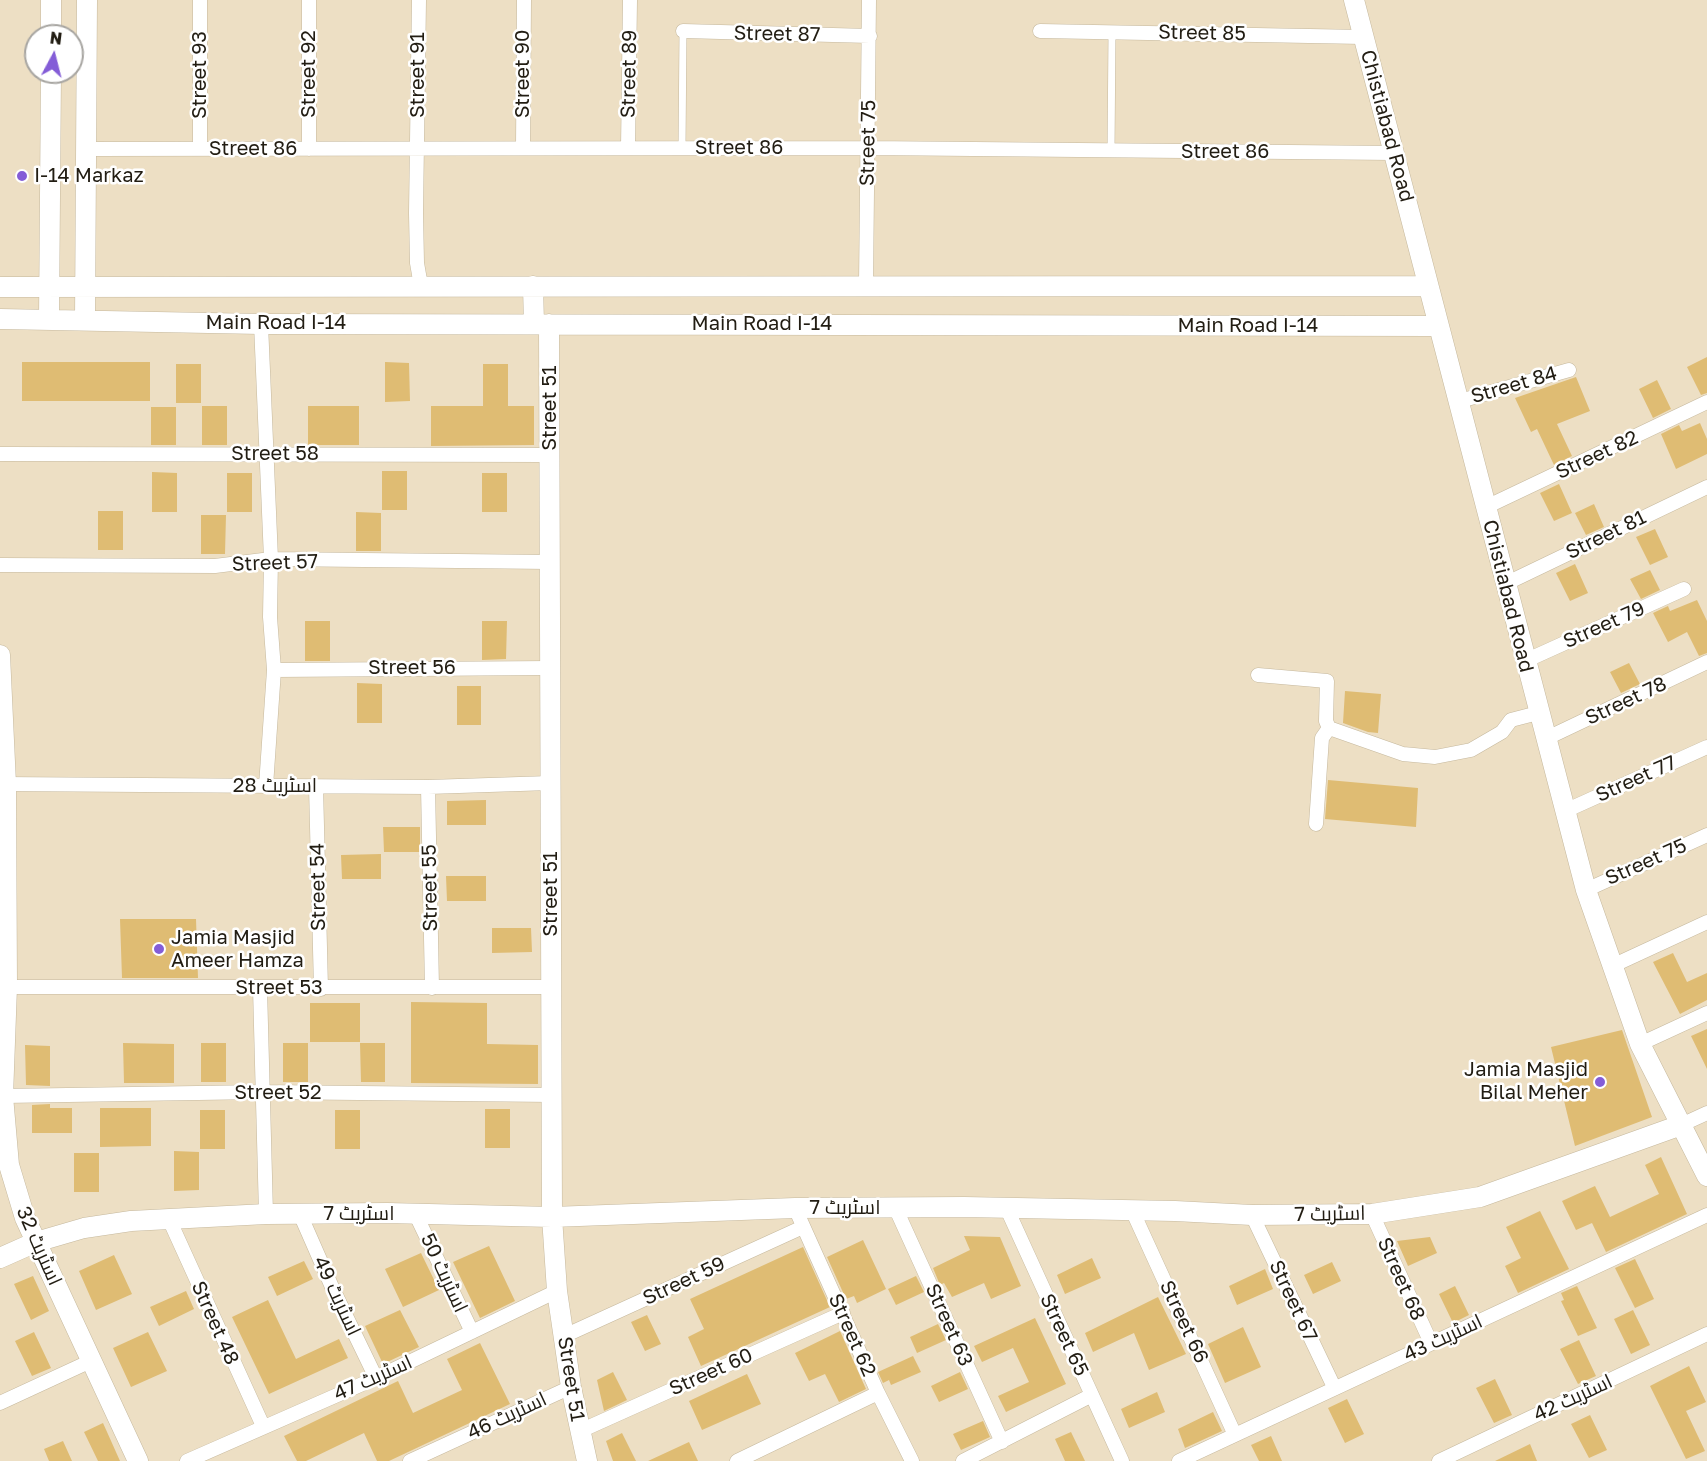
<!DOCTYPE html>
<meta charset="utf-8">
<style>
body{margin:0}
#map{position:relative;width:1707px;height:1461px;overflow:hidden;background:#eddfc4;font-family:"Golos Text",sans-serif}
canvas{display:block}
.north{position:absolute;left:24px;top:24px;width:60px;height:60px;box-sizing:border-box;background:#fff;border:2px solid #a7a5a1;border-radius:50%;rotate:7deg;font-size:16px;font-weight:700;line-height:24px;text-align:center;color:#221d13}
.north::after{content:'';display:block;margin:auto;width:21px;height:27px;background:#845dd7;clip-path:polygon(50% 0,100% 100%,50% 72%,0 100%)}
</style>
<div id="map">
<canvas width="1707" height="1461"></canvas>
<div class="north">N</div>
</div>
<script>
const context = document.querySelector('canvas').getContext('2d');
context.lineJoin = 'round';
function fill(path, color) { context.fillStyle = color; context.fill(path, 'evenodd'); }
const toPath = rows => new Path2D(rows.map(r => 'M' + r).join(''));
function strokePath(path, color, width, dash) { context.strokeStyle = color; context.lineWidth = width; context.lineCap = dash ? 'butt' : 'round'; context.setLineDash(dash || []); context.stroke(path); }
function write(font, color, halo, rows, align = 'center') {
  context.font = font + ' "Golos Text",Cairo,sans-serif'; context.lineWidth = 5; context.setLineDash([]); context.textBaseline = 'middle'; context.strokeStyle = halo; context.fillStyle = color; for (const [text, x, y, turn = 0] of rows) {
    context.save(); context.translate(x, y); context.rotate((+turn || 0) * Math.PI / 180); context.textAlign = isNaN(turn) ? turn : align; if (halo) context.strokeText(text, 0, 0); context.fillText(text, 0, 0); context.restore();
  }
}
fill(toPath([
 [1707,357,1707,393,1701,395,1687,367],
 [22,362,150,362,150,401,22,401],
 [385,362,409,363,410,401,385,402],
 [176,364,201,364,201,403,176,403],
 [483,364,508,364,508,406,534,406,534,445,431,446,431,406,483,406],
 [1576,377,1590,411,1557,424,1572,456,1554,465,1537,429,1531,432,1515,398],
 [1657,380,1671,409,1653,418,1639,389],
 [202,406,227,406,227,445,202,445],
 [308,406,359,406,359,445,308,445],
 [151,407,176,407,176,445,151,445],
 [1700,423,1707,439,1707,454,1676,469,1661,434,1679,425,1682,431],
 [382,471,407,471,407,510,382,510],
 [152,472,177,473,177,512,152,512],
 [227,473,252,473,252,512,227,512],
 [482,473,507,473,507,512,482,512],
 [1559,484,1572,513,1554,521,1540,493],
 [1594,504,1604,527,1586,535,1575,513],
 [98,511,123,511,123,550,98,550],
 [356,512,381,513,381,551,356,551],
 [201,515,226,515,225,554,201,554],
 [1655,529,1668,557,1650,565,1636,537],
 [1575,564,1588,593,1570,601,1556,573],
 [1650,570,1660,590,1641,599,1630,579],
 [1697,600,1707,621,1707,653,1699,656,1687,632,1668,642,1653,613,1668,606,1670,611],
 [305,621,330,621,330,661,305,661],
 [482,621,507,621,506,659,482,660],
 [1629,663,1640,684,1621,693,1610,672],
 [357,683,382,684,382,723,357,723],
 [457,686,481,686,481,725,457,725],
 [1345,691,1381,694,1378,733,1368,732,1343,723],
 [1328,780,1418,788,1416,827,1325,819],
 [486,800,486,825,447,825,447,801],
 [383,827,420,827,420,852,384,852],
 [381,854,381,879,342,879,341,855],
 [446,876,486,876,486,901,447,901],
 [120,919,196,919,198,978,122,978],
 [492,928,531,928,532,952,492,953],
 [1673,953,1687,982,1707,973,1707,1000,1680,1014,1653,962],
 [411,1002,487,1003,487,1044,538,1045,538,1084,411,1083],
 [310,1003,360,1003,360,1042,310,1042],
 [1707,1029,1707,1069,1691,1036],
 [1622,1030,1652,1117,1575,1146,1551,1047],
 [123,1043,174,1044,174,1083,124,1083],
 [201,1043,226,1043,226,1082,201,1082],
 [283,1043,308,1043,308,1082,283,1082],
 [360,1043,385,1043,385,1082,361,1082],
 [25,1045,50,1046,50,1086,26,1085],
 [50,1104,50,1108,72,1108,72,1133,32,1133,32,1105],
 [100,1108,151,1108,151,1146,100,1147],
 [485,1109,510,1109,510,1148,485,1148],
 [200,1110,225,1110,225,1149,200,1149],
 [335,1110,360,1110,360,1149,335,1149],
 [174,1151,199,1152,199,1190,174,1191],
 [74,1153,99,1153,99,1192,74,1192],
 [1661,1157,1687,1214,1606,1252,1592,1223,1576,1230,1562,1201,1595,1186,1610,1217,1659,1194,1645,1165],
 [1540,1211,1569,1269,1518,1293,1505,1266,1521,1258,1506,1227],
 [964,1236,1000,1237,1021,1286,991,1299,984,1283,952,1297,944,1283,940,1285,933,1268,970,1250],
 [1430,1237,1437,1253,1408,1266,1397,1241],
 [863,1240,886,1289,857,1303,854,1296,846,1299,827,1257],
 [489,1246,515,1301,480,1318,453,1262],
 [803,1247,830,1307,701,1366,688,1337,704,1329,690,1299],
 [421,1253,439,1290,403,1307,385,1269],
 [114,1255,132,1294,96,1310,79,1271],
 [1092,1258,1101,1278,1065,1294,1057,1275],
 [1635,1259,1654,1299,1635,1308,1615,1268],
 [304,1261,313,1279,277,1296,268,1277],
 [1332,1262,1341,1281,1313,1294,1304,1275],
 [1265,1269,1273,1289,1237,1305,1229,1286],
 [33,1276,49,1311,31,1320,14,1284],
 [916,1276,924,1292,896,1305,888,1289],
 [1455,1286,1469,1315,1453,1323,1439,1294],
 [1577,1286,1597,1328,1578,1336,1561,1301,1564,1300,1561,1293],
 [186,1291,194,1309,159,1326,150,1307],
 [1158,1297,1186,1354,1149,1370,1134,1333,1093,1352,1085,1333],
 [268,1300,296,1359,339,1339,348,1358,269,1394,232,1317],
 [400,1310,419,1347,383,1364,365,1326],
 [1633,1310,1650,1345,1631,1354,1614,1319],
 [647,1315,661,1344,645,1351,631,1322],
 [1035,1318,1066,1384,1006,1412,998,1396,1029,1382,1013,1348,982,1362,974,1346],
 [938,1324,946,1340,917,1353,910,1337],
 [1243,1327,1261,1367,1225,1383,1208,1344],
 [840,1331,866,1389,839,1402,825,1374,809,1381,795,1353],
 [34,1332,51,1368,32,1376,15,1341],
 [148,1332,167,1371,131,1387,113,1348],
 [1579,1340,1596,1376,1578,1384,1560,1349],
 [480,1343,510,1404,389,1461,377,1461,364,1433,306,1461,297,1461,284,1436,398,1381,413,1413,462,1390,447,1359],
 [913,1356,921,1372,891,1385,889,1380,883,1383,878,1372],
 [1689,1366,1706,1402,1686,1411,1705,1451,1686,1459,1650,1386],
 [613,1372,627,1400,604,1411,597,1380],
 [960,1372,968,1389,939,1402,931,1386],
 [747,1374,761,1404,702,1430,689,1401],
 [1495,1379,1512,1415,1494,1423,1476,1388],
 [1157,1392,1165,1412,1129,1428,1121,1409],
 [1347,1399,1364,1434,1345,1443,1328,1408],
 [1213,1412,1222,1431,1185,1448,1178,1429],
 [1590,1415,1607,1450,1589,1458,1571,1424],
 [983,1421,990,1437,961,1450,953,1434],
 [103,1423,120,1461,98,1461,84,1432],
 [1071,1432,1085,1461,1065,1461,1055,1439],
 [622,1433,636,1461,613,1461,606,1441],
 [1271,1436,1282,1461,1259,1461,1251,1445],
 [63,1441,72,1461,49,1461,44,1449],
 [689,1442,698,1461,648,1461],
 [1530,1444,1537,1461,1495,1461]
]), '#dfbc73');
const lane = toPath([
 [682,148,683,31],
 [1111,151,1112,32]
]);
const street = toPath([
 [419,0,416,213,417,263,421,286],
 [683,31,870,36],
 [1040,31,1363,37],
 [523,148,524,0],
 [628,148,630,0],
 [84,149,868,148,1394,153],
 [200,149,200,0],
 [309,149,309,0],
 [866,285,869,0],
 [261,324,271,559,270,617,274,670,266,786],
 [1460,401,1569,370],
 [0,454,550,455],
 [1486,507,1707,402],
 [0,565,215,566,271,559,550,562],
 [1505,584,1707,487],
 [1525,661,1684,589],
 [274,670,551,668],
 [1258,675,1327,681,1326,721,1329,728,1403,754,1435,757,1471,750,1502,732,1511,720,1538,713],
 [1545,739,1707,662],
 [0,784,428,787,550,783],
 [316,786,321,989],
 [428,787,432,988],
 [1565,811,1707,747],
 [1316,824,1322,738,1329,728],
 [1586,890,1707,835],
 [1612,966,1707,922],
 [0,987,551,987],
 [260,988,266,1214],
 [1640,1044,1707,1013],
 [3,1096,262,1092,553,1095],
 [1681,1125,1707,1113],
 [895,1207,1002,1442],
 [795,1208,878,1393,912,1461],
 [1007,1209,1122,1461],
 [1132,1210,1235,1435],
 [415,1213,472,1332],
 [300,1214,332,1287,376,1378],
 [1372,1214,1431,1343],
 [1252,1215,1334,1387],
 [169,1219,263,1426],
 [564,1336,803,1227],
 [0,1403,93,1360],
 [580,1431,843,1313],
 [187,1461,376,1378,557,1291],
 [410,1461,571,1387],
 [737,1461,878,1393],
 [963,1461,1092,1395],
 [1179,1461,1707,1215],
 [1439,1461,1707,1334]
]);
const secondary = toPath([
 [1354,0,1586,890,1640,1044,1707,1176],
 [51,36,51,0],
 [533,286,534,324],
 [0,287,1428,286],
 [0,319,261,324,1439,326],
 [49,319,51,72],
 [85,320,87,0],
 [549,324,552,1217,557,1291,571,1387,587,1461],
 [0,655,6,784,7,987,3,1096,9,1165,25,1218,138,1461],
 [0,1258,36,1242,84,1228,131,1221,266,1214,387,1213,552,1217,795,1208,964,1207,1175,1211,1252,1215,1372,1214,1480,1197,1681,1125]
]);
strokePath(lane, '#c5b89d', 8);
strokePath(street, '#c5b89d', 15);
strokePath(secondary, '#c5b89d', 21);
strokePath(lane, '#fff', 7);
strokePath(street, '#fff', 14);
strokePath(secondary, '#fff', 20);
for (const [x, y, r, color] of [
 [22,176,6,"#845dd7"],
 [159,949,6,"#845dd7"],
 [1600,1082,6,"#845dd7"]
]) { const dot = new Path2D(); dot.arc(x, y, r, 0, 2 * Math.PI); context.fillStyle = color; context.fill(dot); strokePath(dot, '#fff', 2); }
write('20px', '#221d13', '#fff', [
 ["Street 85",1202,33,1],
 ["Street 87",777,34,1],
 ["Street 92",309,74,-90],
 ["Street 90",523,74,-90],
 ["Street 89",629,74,-89],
 ["Street 93",200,75,-90],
 ["Street 91",418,75,-90],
 ["Chistiabad Road",1387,126,75],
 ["Street 75",868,143,-89],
 ["Street 86",739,148],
 ["Street 86",253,149],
 ["Street 86",1225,152],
 ["Main Road I-14",276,323],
 ["Main Road I-14",762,324],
 ["Main Road I-14",1248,326],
 ["Street 84",1514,385,-16],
 ["Street 51",550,408,-90],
 ["Street 58",275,454],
 ["Street 82",1597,455,-25],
 ["Street 81",1606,535,-26],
 ["Street 57",275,563,-2],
 ["Chistiabad Road",1508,596,76],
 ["Street 79",1604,625,-24],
 ["Street 56",412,668],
 ["Street 78",1626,701,-25],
 ["Street 77",1636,779,-24],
 ["اسٹریٹ 28",275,786],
 ["Street 75",1646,862,-24],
 ["Street 54",318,887,-91],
 ["Street 55",430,888,-91],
 ["Street 51",551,894,-90],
 ["Street 53",279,988],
 ["Street 52",278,1093],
 ["اسٹریٹ 7",845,1208],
 ["اسٹریٹ 7",359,1214],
 ["اسٹریٹ 7",1330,1214,-1],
 ["اسٹریٹ 32",39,1246,66],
 ["اسٹریٹ 50",444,1273,65],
 ["Street 68",1401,1279,66],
 ["Street 59",684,1281,-25],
 ["اسٹریٹ 49",337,1296,65],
 ["Street 67",1293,1301,65],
 ["Street 66",1184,1322,65],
 ["Street 48",215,1323,66],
 ["Street 63",949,1325,66],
 ["Street 62",852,1335,66],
 ["Street 65",1064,1335,65],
 ["اسٹریٹ 43",1443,1338,-25],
 ["Street 60",711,1372,-24],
 ["اسٹریٹ 47",373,1378,-24],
 ["Street 51",571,1379,81],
 ["اسٹریٹ 42",1573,1398,-25],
 ["اسٹریٹ 46",507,1416,-25]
]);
write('20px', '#221d13', '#fff', [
 ["I-14 Markaz",34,176],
 ["Jamia Masjid",171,938],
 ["Ameer Hamza",171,961],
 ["Jamia Masjid",1588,1070,"right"],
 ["Bilal Meher",1588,1093,"right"]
], 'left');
</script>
